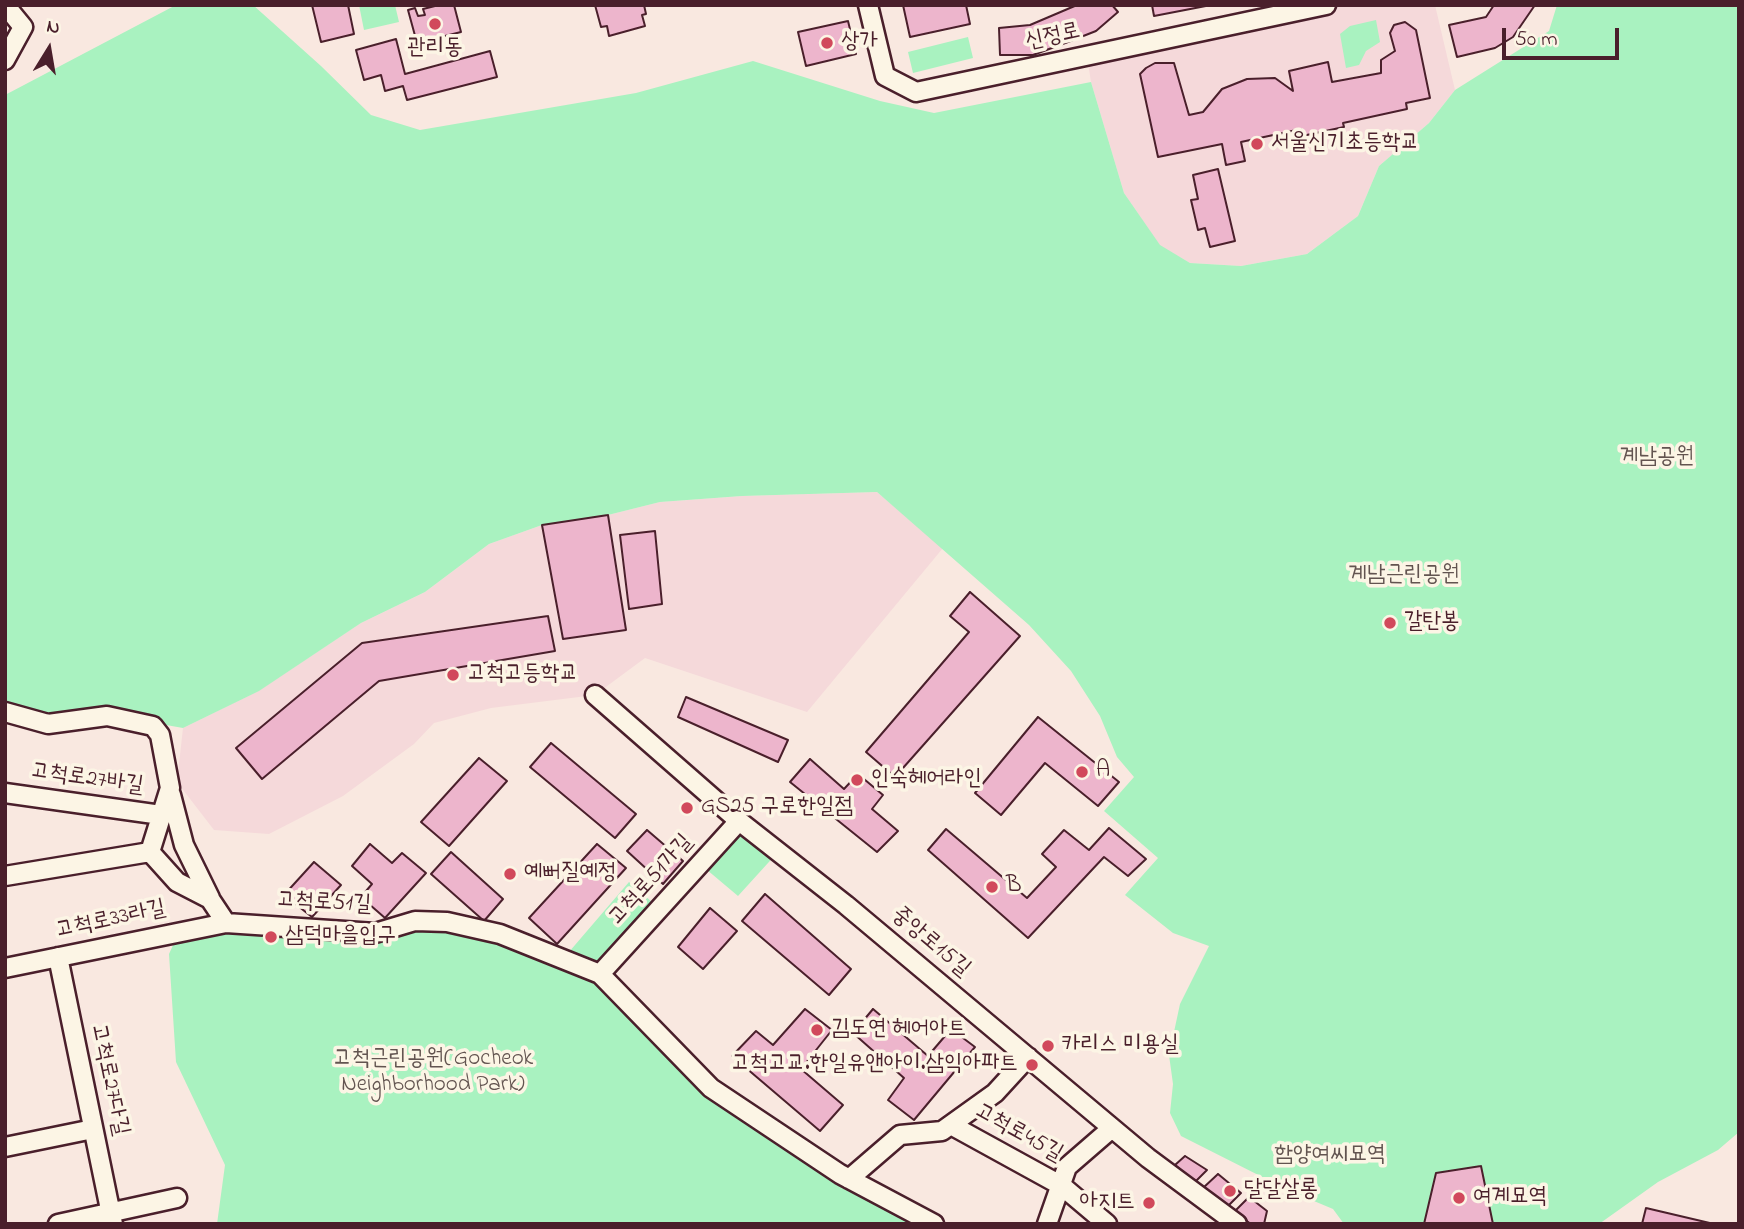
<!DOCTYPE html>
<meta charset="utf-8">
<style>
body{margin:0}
#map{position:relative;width:1744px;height:1229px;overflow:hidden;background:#f9e8e0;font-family:"Indie Flower",sans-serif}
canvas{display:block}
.frame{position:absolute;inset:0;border:7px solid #4a1f2b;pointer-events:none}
.north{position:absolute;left:14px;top:14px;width:70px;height:70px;-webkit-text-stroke:5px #fcf5e5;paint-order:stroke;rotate:11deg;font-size:19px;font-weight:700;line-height:28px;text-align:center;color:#4a1f2b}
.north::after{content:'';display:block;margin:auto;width:24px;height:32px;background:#4a1f2b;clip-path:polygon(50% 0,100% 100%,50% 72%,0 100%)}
.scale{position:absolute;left:1502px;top:28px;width:117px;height:32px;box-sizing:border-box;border:4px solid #4a1f2b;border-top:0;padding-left:9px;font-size:21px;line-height:24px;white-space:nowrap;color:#4a1f2b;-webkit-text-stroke:5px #fcf5e5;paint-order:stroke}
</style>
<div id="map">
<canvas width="1744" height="1229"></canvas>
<div class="frame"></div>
<div class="north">N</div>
<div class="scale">50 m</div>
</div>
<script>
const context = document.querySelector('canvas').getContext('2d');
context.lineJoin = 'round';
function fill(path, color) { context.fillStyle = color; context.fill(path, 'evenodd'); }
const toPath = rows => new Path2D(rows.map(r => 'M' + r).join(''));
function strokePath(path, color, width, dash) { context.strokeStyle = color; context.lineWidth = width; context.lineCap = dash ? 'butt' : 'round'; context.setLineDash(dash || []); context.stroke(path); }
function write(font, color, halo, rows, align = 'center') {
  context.font = font + ' "Indie Flower","Poor Story",sans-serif'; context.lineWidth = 7; context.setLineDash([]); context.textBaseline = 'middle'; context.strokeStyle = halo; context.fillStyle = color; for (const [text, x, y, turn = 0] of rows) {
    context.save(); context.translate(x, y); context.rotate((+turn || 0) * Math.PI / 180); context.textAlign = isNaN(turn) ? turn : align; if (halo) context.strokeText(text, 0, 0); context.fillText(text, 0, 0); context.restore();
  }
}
fill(toPath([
 [1326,5,1435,5,1455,90,1429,123,1379,166,1358,216,1307,254,1241,266,1190,263,1160,246,1124,193,1091,82,1087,56],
 [877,492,943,548,807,712,645,658,595,695,491,708,434,723,414,744,343,796,269,834,214,830,177,782,183,728,258,691,361,623,425,592,489,544,542,525,608,515,660,502,742,496]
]), '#f5d9da');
fill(toPath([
 [176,5,253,5,321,66,371,115,420,130,636,93,753,61,880,101,934,113,1091,82,1124,193,1160,245,1190,263,1241,266,1307,254,1358,216,1379,166,1429,123,1455,90,1549,31,1557,5,1739,5,1739,1132,1718,1150,1658,1182,1599,1224,1344,1224,1333,1209,1290,1191,1181,1136,1170,1113,1173,1084,1169,1055,1180,1004,1209,946,1173,933,1125,895,1158,858,1104,811,1134,777,1117,757,1100,716,1071,671,1029,625,877,492,742,496,660,502,608,515,542,525,489,544,425,592,361,623,259,691,183,728,93,712,48,715,5,704,5,95],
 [359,5,395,5,399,22,364,30],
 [1376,20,1380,42,1366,51,1359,65,1346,68,1340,34,1350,26],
 [968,37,973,58,913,73,908,52],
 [739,821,778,852,738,896,700,864],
 [629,882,660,909,601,973,711,1088,934,1224,217,1224,225,1165,176,1062,169,954,179,932,226,923,375,933,415,921,563,959]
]), '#a9f2c0');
const building = toPath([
 [312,5,348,5,354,34,321,42,312,5],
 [439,5,454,5,461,32,417,43,408,10,415,8,418,16,425,15,423,9,439,5],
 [595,5,644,5,646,14,642,15,645,26,609,36,607,26,601,27,595,5],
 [903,5,966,5,970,24,910,37,903,5],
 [1077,5,1112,5,1118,12,1096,31,1068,42,1033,55,1000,55,999,28,1030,25,1077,5],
 [1152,5,1211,5,1154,16,1152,5],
 [1494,5,1535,5,1513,37,1495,48,1457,57,1449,25,1486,17,1494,5],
 [848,21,856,54,806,66,798,32,848,21],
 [1405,22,1416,30,1430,98,1406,103,1407,109,1343,123,1344,127,1302,136,1301,129,1241,142,1245,161,1226,165,1222,144,1158,157,1140,74,1146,68,1155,63,1174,63,1189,115,1203,112,1222,89,1247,79,1275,78,1293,91,1289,71,1328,62,1332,82,1381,73,1381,60,1395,51,1390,33,1394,25,1405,22],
 [396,39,405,74,490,51,497,77,407,100,403,86,385,91,381,75,364,80,356,50,396,39],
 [1218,169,1235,241,1210,247,1205,228,1198,230,1191,200,1198,199,1193,175,1218,169],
 [608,515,626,630,563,639,542,525,608,515],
 [655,531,662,604,629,609,620,535,655,531],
 [970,592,1020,636,895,777,866,752,969,632,950,616,970,592],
 [548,616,555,651,379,681,262,779,236,748,362,643,548,616],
 [686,697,788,740,778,762,678,717,686,697],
 [1038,717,1119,782,1098,806,1045,763,1001,815,975,793,1038,717],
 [551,743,636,814,615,838,530,767,551,743],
 [479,758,507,781,449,846,421,822,479,758],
 [810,759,844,789,858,774,883,795,872,809,898,831,877,852,790,782,810,759],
 [1109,828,1146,859,1128,876,1104,857,1028,938,928,850,946,829,1027,898,1056,867,1042,854,1064,830,1089,850,1109,828],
 [647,830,683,861,663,884,627,851,647,830],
 [370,844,392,863,402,853,426,873,385,918,361,897,372,884,352,866,370,844],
 [597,844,626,868,557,944,529,918,597,844],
 [451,852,503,899,484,921,431,874,451,852],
 [314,862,341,885,312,917,284,895,314,862],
 [765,894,851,969,829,995,742,921,765,894],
 [710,908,737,931,703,969,678,947,710,908],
 [805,1009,832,1030,801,1069,843,1105,820,1131,732,1056,756,1031,773,1045,805,1009],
 [873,1009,928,1056,951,1029,975,1047,914,1120,888,1100,904,1078,853,1033,873,1009],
 [1185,1156,1207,1170,1195,1182,1175,1165,1185,1156],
 [1481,1166,1493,1224,1424,1224,1436,1173,1481,1166],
 [1218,1174,1241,1193,1226,1208,1203,1188,1218,1174],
 [1249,1197,1267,1211,1264,1224,1251,1224,1234,1212,1249,1197],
 [1646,1208,1714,1224,1642,1224,1646,1208]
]);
fill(building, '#edb5cc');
strokePath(building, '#4a1f2b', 2);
const minor = toPath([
 [5,5,23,27,5,60],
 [868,5,885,76,916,92,1326,5],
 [595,695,739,821,846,905,1148,1158,1237,1224],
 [5,712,48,724,107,716,153,726,160,735,170,788,150,852,177,882,210,899,226,923],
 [5,793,161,815],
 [171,795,184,845,210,898],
 [5,876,150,852],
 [58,957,113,1224],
 [5,968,226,923,375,933,415,921,447,922,500,934,600,974,711,1088,840,1174,934,1224],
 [600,974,739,821],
 [951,1125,1062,1186,1107,1224],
 [5,1147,93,1129],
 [849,1179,900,1135,942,1131,995,1093,1028,1057],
 [58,1224,177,1198],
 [1047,1224,1067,1167,1112,1128]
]);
strokePath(minor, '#4a1f2b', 23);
strokePath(minor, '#fcf5e5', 18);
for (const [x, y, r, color] of [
 [435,24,7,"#d1495b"],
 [827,43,7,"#d1495b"],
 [1257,144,7,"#d1495b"],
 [1390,623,7,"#d1495b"],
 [453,675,7,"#d1495b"],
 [1082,772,7,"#d1495b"],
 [857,780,7,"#d1495b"],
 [687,808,7,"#d1495b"],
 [510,874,7,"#d1495b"],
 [992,887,7,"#d1495b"],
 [271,937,7,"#d1495b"],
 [817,1030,7,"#d1495b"],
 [1048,1046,7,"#d1495b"],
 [1032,1065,7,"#d1495b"],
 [1230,1191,7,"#d1495b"],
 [1459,1198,7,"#d1495b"],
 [1149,1203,7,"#d1495b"]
]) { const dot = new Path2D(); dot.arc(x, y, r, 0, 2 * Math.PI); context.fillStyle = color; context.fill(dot); strokePath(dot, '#fcf5e5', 2.5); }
write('23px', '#4a1f2b', '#fcf5e5', [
 ["신정로",1053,38,-12],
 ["고척로27바길",87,780,8],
 ["고척로51가길",652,881,-48],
 ["고척로51길",324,904,3],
 ["고척로33라길",111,921,-12],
 ["중앙로15길",930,943,40],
 ["고척로27다길",108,1080,78],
 ["고척로45길",1018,1134,29]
]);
write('23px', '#4a1f2b', '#fcf5e5', [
 ["상가",841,43],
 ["관리동",435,49,"center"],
 ["서울신기초등학교",1271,144],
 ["갈탄봉",1404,623],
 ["고척고등학교",467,675],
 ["A",1096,772],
 ["인숙헤어라인",871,780],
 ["GS25 구로한일점",701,808],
 ["예뻐질예정",524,874],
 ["B",1006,887],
 ["삼덕마을입구",285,937],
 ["김도연 헤어아트",831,1030],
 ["카리스 미용실",1062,1046],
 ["고척고교.한일유앤아이.삼익아파트",1018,1065,"right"],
 ["달달살롱",1244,1191],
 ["여계묘역",1473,1198],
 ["아지트",1135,1203,"right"]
], 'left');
write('23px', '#625450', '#fcf5e5', [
 ["계남공원",1657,458],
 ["계남근린공원",1404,576],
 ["고척근린공원(Gocheok",433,1060],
 ["Neighborhood Park)",433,1086],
 ["함양여씨묘역",1330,1156]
]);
</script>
